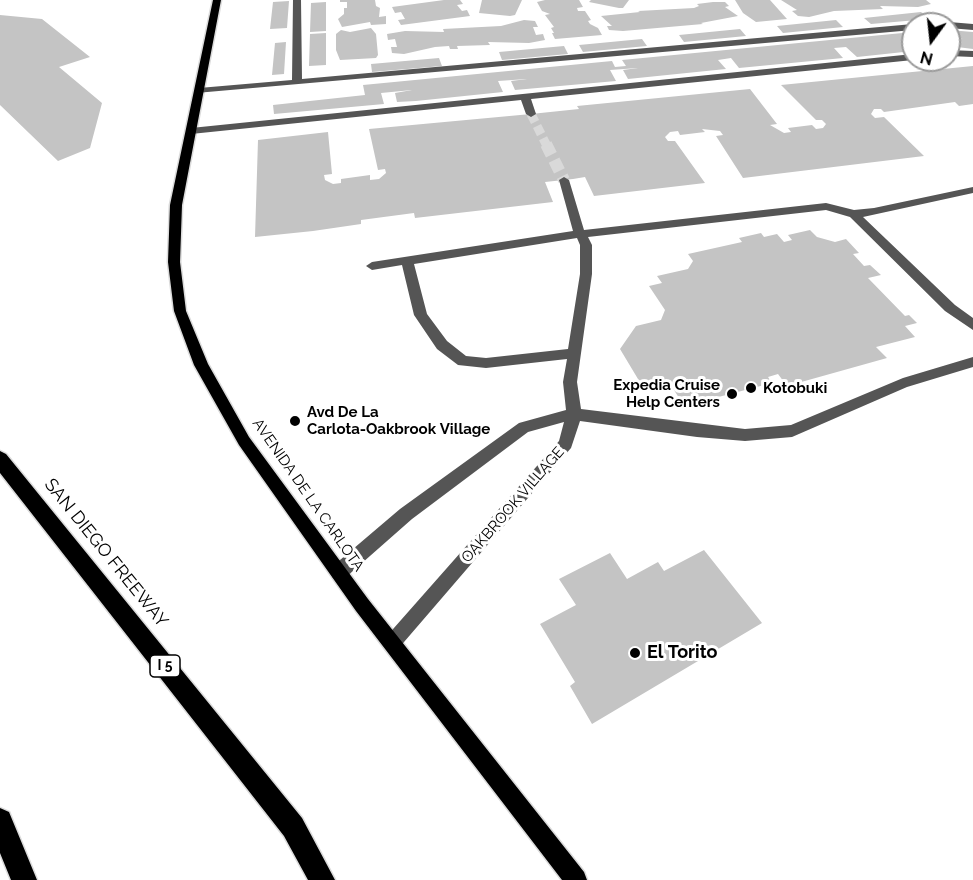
<!DOCTYPE html>
<style>
body{margin:0}
#map{position:relative;width:973px;height:880px;overflow:hidden;background:#fff;font-family:Raleway,sans-serif}
canvas{display:block}
.north{position:absolute;left:901px;top:12px;width:60px;height:60px;box-sizing:border-box;background:#fff;border:2px solid #999;border-radius:50%;rotate:195deg;font-size:16px;font-weight:700;line-height:24px;text-align:center;color:#000}
.north::after{content:'';display:block;margin:auto;width:21px;height:27px;background:#000;clip-path:polygon(50% 0,100% 100%,50% 72%,0 100%)}
</style>
<div id="map">
<canvas width="973" height="880"></canvas>
<div class="north">N</div>
</div>
<script>
const context = document.querySelector('canvas').getContext('2d');
context.lineJoin = 'round';
function fill(path, color) { context.fillStyle = color; context.fill(path, 'evenodd'); }
const toPath = rows => new Path2D(rows.map(r => 'M' + r).join(''));
function strokePath(path, color, width, dash) { context.strokeStyle = color; context.lineWidth = width; context.lineCap = dash ? 'butt' : 'round'; context.setLineDash(dash || []); context.stroke(path); }
function write(font, color, halo, rows, align = 'center') {
  context.font = font + ' Raleway,sans-serif'; context.lineWidth = 6; context.setLineDash([]); context.textBaseline = 'middle'; context.strokeStyle = halo; context.fillStyle = color; for (const [text, x, y, turn = 0] of rows) {
    context.save(); context.translate(x, y); context.rotate((+turn || 0) * Math.PI / 180); context.textAlign = isNaN(turn) ? turn : align; if (halo) context.strokeText(text, 0, 0); context.fillText(text, 0, 0); context.restore();
  }
}
fill(toPath([
 [340,0,375,0,376,6,380,8,379,17,386,16,386,24,371,25,370,22,342,27,338,19,344,14,344,8,347,8,347,2,340,2],
 [444,0,460,0,463,4,457,5,462,11,467,10,470,16,401,25,398,20,405,19,401,12,395,13,392,7],
 [482,0,522,0,515,15,510,16,479,13],
 [545,0,579,0,583,7,577,8,578,11,585,11,591,20,588,21,590,24,598,28,602,35,555,39,552,33,554,33,551,28,554,27,545,15,550,14,542,11,537,2],
 [591,0,629,0,623,8,619,8,589,2],
 [735,0,770,0,787,19,756,22,743,13],
 [781,0,926,0,931,4,918,7,880,6,883,9,834,11,809,17,798,16,792,11,797,10],
 [289,1,287,28,270,29,273,2],
 [326,2,326,31,310,32,311,3],
 [713,2,725,2,729,6,725,7,738,16,701,23,703,24,623,31,609,30,607,26,612,26,601,16,640,12,638,11,694,8,699,6,697,4],
 [921,12,929,19,871,24,864,18],
 [0,15,42,19,90,57,59,67,102,103,90,148,58,161,0,105],
 [524,20,535,21,538,27,533,27,536,35,543,34,545,40,529,43,488,42,490,45,457,46,458,49,450,49,449,46,435,47,404,54,392,53,391,47,397,47,395,39,388,40,387,34,405,31,444,32,443,29,501,26],
 [836,20,843,27,783,33,777,26],
 [371,28,376,34,378,55,376,58,340,60,336,50,336,34,341,30,350,32],
 [740,29,746,36,684,42,679,35],
 [949,30,973,32,973,49,949,46,949,38,963,39,949,37],
 [913,32,913,51,857,57,846,47,834,48,843,58,739,68,731,58,718,60,726,69,628,79,623,70,638,68,610,70,616,81,515,90,511,81,527,79,498,81,503,92,416,101,397,102,395,93,412,90,381,93,384,104,274,114,273,105,365,95,363,85,612,61,615,67,626,66,622,60],
 [326,33,326,65,309,66,310,34],
 [642,39,647,46,583,52,579,45],
 [286,42,284,74,272,75,275,43],
 [564,46,568,54,502,60,499,52],
 [439,58,442,66,372,72,371,64],
 [973,66,973,104,959,106,955,102,884,112,881,109,874,109,871,114,875,118,884,117,924,156,743,178,716,136,723,135,720,131,702,129,705,132,680,135,678,131,670,132,665,137,668,141,675,141,705,183,594,196,585,177,573,179,545,182,553,202,415,218,414,213,361,220,361,224,313,231,255,237,258,140,328,132,332,174,324,175,325,180,333,184,341,183,341,179,370,175,370,180,379,179,386,173,385,169,378,170,369,129,531,114,579,109,577,106,750,89,777,124,770,125,784,133,791,132,788,128,812,125,816,129,823,128,826,124,822,120,816,120,781,85],
 [810,230,817,237,835,242,846,239,859,253,853,254,864,266,870,265,881,275,868,278,905,316,909,315,917,323,905,326,915,337,876,347,887,358,787,386,778,374,768,377,772,383,684,406,669,382,644,389,620,349,636,326,661,320,665,310,649,286,662,283,657,276,688,269,693,261,688,254,742,242,739,238,761,233,764,237,777,234,784,242,792,240,788,235],
 [704,550,762,623,592,724,570,686,575,682,540,624,576,605,559,579,610,553,627,579,658,562,664,571]
]), '#c4c4c4');
strokePath(toPath([
 [531,114,547,146]
]), '#d9d9d9', 9, [9, 4.5]);
strokePath(toPath([
 [546,144,564,180]
]), '#d9d9d9', 12, [12, 6]);
const major = toPath([
 [213,0,221,0,182,205,180,262,186,311,208,364,249,437,368,599,584,872,587,880,562,880,356,611,239,445,194,365,174,311,168,262,170,205,213,0]
]);
const highway = toPath([
 [0,451,6,454,302,818,335,880,308,880,284,836,0,473,0,451],
 [0,808,9,812,37,880,11,880,0,853,0,808]
]);
strokePath(major, '#dbdbdb', 3);
strokePath(highway, '#dbdbdb', 3);
fill(toPath([
 [293,0,301,0,302,79,913,24,913,30,196,93,194,91,199,88,292,80,293,0],
 [949,22,973,24,973,30,949,28,949,24,945,24,949,22],
 [949,50,973,51,973,57,949,56,949,50],
 [913,54,913,60,531,99,536,114,531,117,526,114,521,100,191,134,186,131,191,128,913,54],
 [564,177,569,180,584,230,826,203,854,210,874,208,973,187,973,193,863,217,955,305,973,318,973,330,945,311,850,217,826,210,588,237,592,245,592,274,577,382,581,409,745,429,791,425,903,378,973,357,973,367,907,387,792,437,745,441,697,437,580,421,571,448,398,649,392,652,386,649,383,643,386,637,559,441,564,422,528,432,412,519,345,578,339,580,333,578,330,572,333,566,400,509,519,423,566,410,563,382,567,359,486,368,458,365,437,349,414,315,402,265,372,270,366,266,372,262,573,231,559,180,564,177],
 [577,238,580,245,580,274,568,349,486,358,466,356,447,341,427,314,414,264,577,238]
]), '#555');
fill(major, '#000');
fill(highway, '#000');
for (const [x, y, r, color] of [
 [751,388,6,"#000"],
 [732,394,6,"#000"],
 [295,421,6,"#000"],
 [635,653,6,"#000"]
]) { const dot = new Path2D(); dot.arc(x, y, r, 0, 2 * Math.PI); context.fillStyle = color; context.fill(dot); strokePath(dot, '#fff', 2); }
for (const [x, y, w] of [
 [165,666,30]
]) { const box = new Path2D(); box.roundRect(x - w / 2, y - 11, w, 22, 4.5); context.fillStyle = '#fff'; context.fill(box); strokePath(box, '#000', 1.5); }
write('bold 14px', '#000', null, [
 ["I 5",165,666]
]);
write('bold 15px', '#000', '#fff', [
 ["Expedia Cruise",720,385,"right"],
 ["Help Centers",720,402,"right"],
 ["Kotobuki",763,388],
 ["Avd De La",307,412],
 ["Carlota-Oakbrook Village",307,429]
], 'left');
write('15px', '#000', '#fff', [
 ["AVENIDA DE LA CARLOTA",308,495,55],
 ["OAKBROOK VILLAGE",513,505,-49]
]);
write('18px', '#000', '#fff', [
 ["SAN DIEGO FREEWAY",106,553,51]
]);
write('bold 18px', '#000', '#fff', [
 ["El Torito",647,653]
], 'left');
</script>
